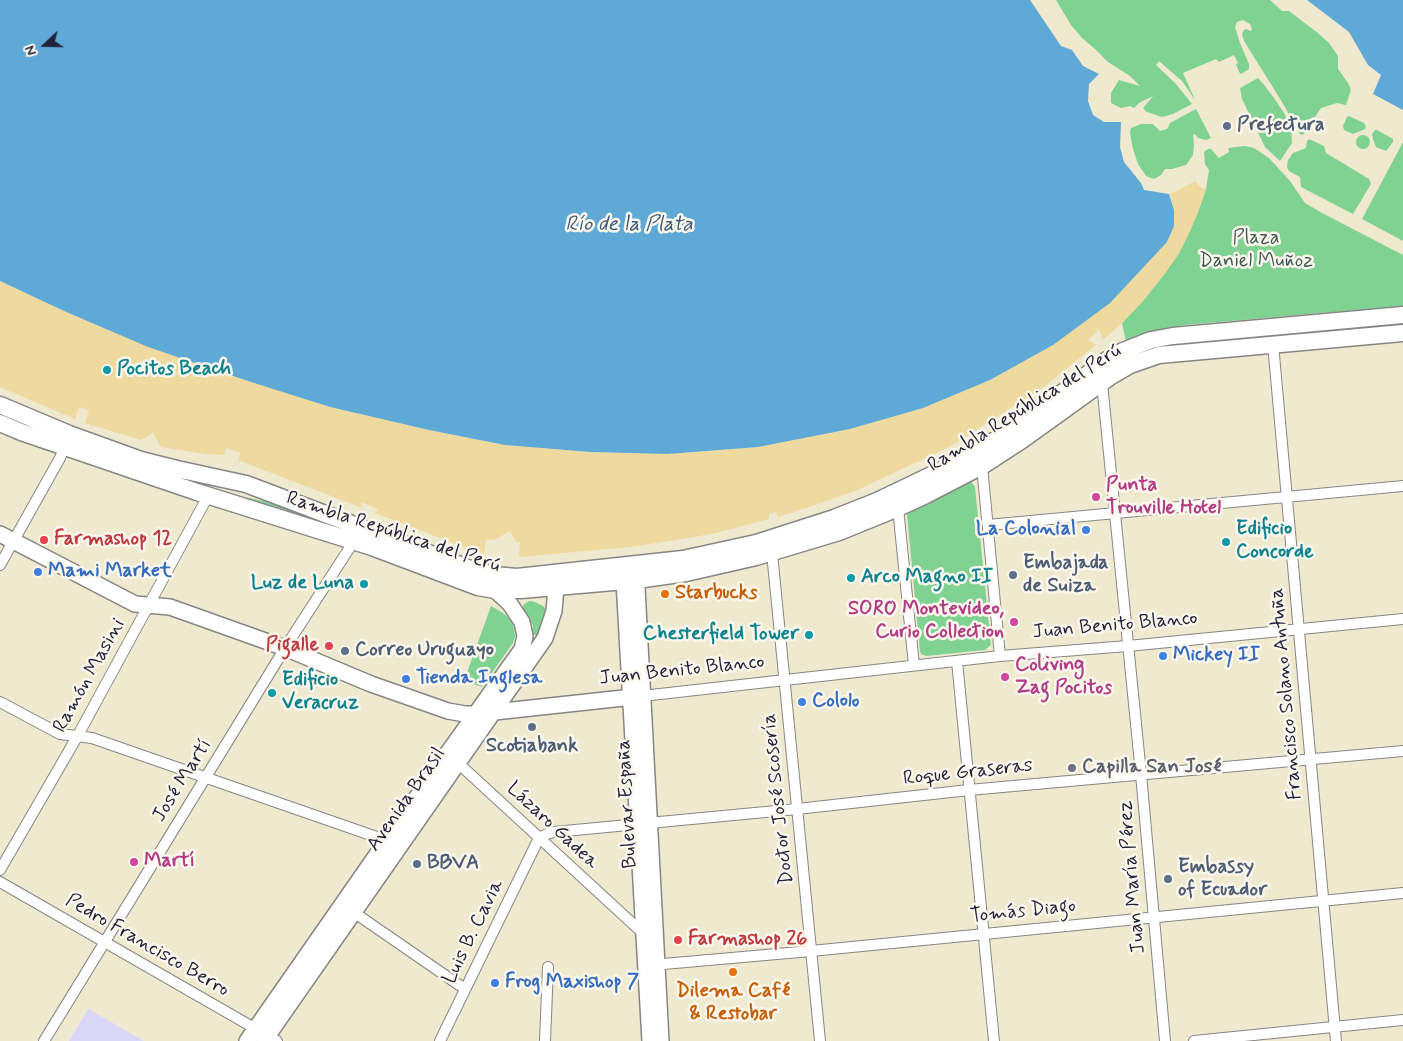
<!DOCTYPE html>
<meta charset="utf-8">
<style>
body{margin:0}
#map{position:relative;width:1403px;height:1041px;overflow:hidden;background:#eee9cf;font-family:Mynerve,sans-serif}
canvas{display:block}
.north{position:absolute;left:20px;top:20px;width:50px;height:50px;-webkit-text-stroke:4px #fbf7ec;paint-order:stroke;rotate:249deg;font-size:14px;font-weight:700;line-height:20px;text-align:center;color:#22223b}
.north::after{content:'';display:block;margin:auto;width:18px;height:22px;background:#22223b;clip-path:polygon(50% 0,100% 100%,50% 72%,0 100%)}
</style>
<div id="map">
<canvas width="1403" height="1041"></canvas>
<div class="north">N</div>
</div>
<script>
const context = document.querySelector('canvas').getContext('2d');
context.lineJoin = 'round';
function fill(path, color) { context.fillStyle = color; context.fill(path, 'evenodd'); }
const toPath = rows => new Path2D(rows.map(r => 'M' + r).join(''));
function strokePath(path, color, width, dash) { context.strokeStyle = color; context.lineWidth = width; context.lineCap = dash ? 'butt' : 'round'; context.setLineDash(dash || []); context.stroke(path); }
function write(font, color, halo, rows, align = 'center') {
  context.font = font + ' Mynerve,sans-serif'; context.lineWidth = 5; context.setLineDash([]); context.textBaseline = 'middle'; context.strokeStyle = halo; context.fillStyle = color; for (const [text, x, y, turn = 0] of rows) {
    context.save(); context.translate(x, y); context.rotate((+turn || 0) * Math.PI / 180); context.textAlign = isNaN(turn) ? turn : align; if (halo) context.strokeText(text, 0, 0); context.fillText(text, 0, 0); context.restore();
  }
}
fill(toPath([
 [88,1009,144,1041,69,1041]
]), '#d9d6f7');
fill(toPath([
 [1056,0,1270,0,1282,11,1289,11,1319,34,1329,43,1338,56,1338,69,1348,83,1351,90,1346,105,1337,103,1321,108,1304,134,1302,135,1300,134,1282,102,1244,41,1242,34,1244,30,1246,29,1251,31,1252,29,1250,24,1243,20,1237,22,1235,27,1240,43,1249,64,1249,69,1241,74,1239,72,1236,64,1238,63,1234,55,1219,62,1216,59,1183,73,1195,100,1182,81,1159,61,1156,65,1176,84,1192,104,1173,114,1162,117,1147,112,1143,108,1153,96,1139,103,1134,108,1130,106,1121,108,1111,103,1111,93,1119,80,1140,86,1130,76,1108,62,1095,49,1082,38,1071,25],
 [1258,78,1265,86,1274,98,1284,113,1291,129,1292,143,1280,161,1265,147,1242,99,1240,88],
 [1196,109,1211,138,1206,140,1198,138,1195,134,1193,135,1194,145,1193,155,1186,165,1172,169,1165,169,1161,175,1154,179,1146,176,1138,164,1133,149,1130,133,1131,128,1141,124,1153,124,1160,131,1167,129,1170,123],
 [1349,116,1364,123,1366,127,1365,129,1353,134,1344,130,1343,126,1347,117],
 [1375,130,1377,130,1393,139,1393,142,1386,151,1376,147,1373,139,1372,134],
 '1356 142a7 7 0 1 1 14 0a7 7 0 1 1-14 0Z',
 [1309,139,1324,146,1326,153,1369,179,1371,184,1353,214,1301,187,1300,177,1289,171,1287,167,1288,160,1293,153,1306,148,1307,141],
 [1403,142,1403,241,1362,219],
 [1245,146,1254,148,1269,158,1290,181,1305,203,1324,214,1403,255,1403,306,1184,325,1155,331,1126,342,1122,323,1142,302,1166,272,1179,253,1189,233,1198,212,1206,189,1209,170,1205,164,1204,152,1208,149,1211,149,1219,158,1229,152,1228,148],
 [968,481,972,483,975,487,991,645,985,650,926,656,921,654,920,651,907,514,907,512],
 [221,492,263,501,281,503,508,585],
 [530,601,535,602,543,606,546,609,543,621,537,635,535,635,533,634,533,626,530,619,522,608,524,604],
 [491,606,503,613,509,618,513,624,515,636,513,643,482,687,464,681]
]), '#80d293');
fill(toPath([
 [1195,181,1200,187,1206,189,1198,212,1189,233,1179,253,1166,272,1142,302,1122,323,1103,340,1099,330,1088,340,1096,345,1045,386,984,425,947,448,855,491,815,505,778,517,776,512,769,514,769,519,716,533,682,539,630,547,519,557,520,542,516,542,510,531,494,540,486,539,484,554,474,551,375,513,378,509,361,502,362,508,238,460,241,453,226,448,224,455,205,454,161,447,153,433,141,440,85,423,89,410,80,407,75,419,0,387,0,281,64,311,148,347,329,407,429,430,505,445,590,452,668,454,758,447,850,429,923,408,990,380,1053,345,1174,210,1169,194,1177,191]
]), '#eeda9e');
fill(toPath([
 [0,0,1030,0,1061,46,1072,50,1083,66,1099,74,1089,84,1088,101,1093,115,1104,122,1121,122,1120,147,1124,162,1141,183,1144,190,1169,194,1174,210,1174,226,1167,242,1110,303,1053,345,990,380,923,408,850,429,758,447,668,454,590,452,505,445,429,430,330,407,248,381,148,347,64,311,0,281],
 [1307,0,1403,0,1403,110,1373,94,1381,75,1368,65,1349,32]
]), '#5fa9d7');
const street = toPath([
 [1273,344,1336,1041],
 [1102,383,1141,774,1165,1041],
 [982,466,1000,656],
 [898,508,914,665],
 [988,525,1403,486],
 [772,553,820,1041],
 [0,565,60,458,66,443],
 [957,661,994,1041],
 [642,696,1000,656,1128,646,1403,619],
 [0,702,60,734,92,738,391,842],
 [458,763,645,935],
 [0,870,77,737,208,496],
 [0,882,277,1041],
 [349,909,465,989],
 [652,965,811,951,1403,893],
 [44,1041,285,648,354,541],
 [440,1041,539,838,547,834,554,832,797,809,969,790,1403,751],
 [545,1041,548,967],
 [1194,1041,1403,1020]
]);
const secondary = toPath([
 [0,534,135,604,170,607,285,648,371,684,448,711,465,714,476,714,642,696],
 [636,569,661,1041],
 [624,581,650,1041],
 [247,1041,447,754,522,649,525,636,522,622,510,604,495,590],
 [264,1041,545,638,554,611,556,587,555,574]
]);
const primary = toPath([
 [0,405,69,434,141,460,177,469,246,484,473,570,494,575,517,577,683,559,756,543,834,518,877,501,969,457,1020,424,1107,360,1123,351,1151,340,1173,336,1403,315],
 [0,423,21,432,197,492,372,547,478,587,495,590,521,590,637,580,686,573,756,557,839,532,898,508,926,495,982,466,1022,440,1111,376,1130,365,1159,355,1403,333]
]);
strokePath(street, '#888685', 12);
strokePath(secondary, '#888685', 18);
strokePath(primary, '#888685', 19);
strokePath(street, '#fff', 10);
strokePath(secondary, '#fff', 15);
strokePath(primary, '#fff', 16);
for (const [x, y, r, color] of [
 [1227,126,5,"#5c6f8a"],
 [107,370,5,"#0f9aa8"],
 [1096,497,5,"#d1479c"],
 [1086,530,5,"#3f7fe0"],
 [44,540,5,"#e0444e"],
 [1226,542,5,"#0f9aa8"],
 [38,572,5,"#3f7fe0"],
 [1013,575,5,"#5c6f8a"],
 [851,578,5,"#0f9aa8"],
 [364,584,5,"#0f9aa8"],
 [665,594,5,"#e8710a"],
 [1014,622,5,"#d1479c"],
 [809,635,5,"#0f9aa8"],
 [329,646,5,"#e0444e"],
 [345,651,5,"#5c6f8a"],
 [1163,656,5,"#3f7fe0"],
 [1005,677,5,"#d1479c"],
 [406,679,5,"#3f7fe0"],
 [272,693,5,"#0f9aa8"],
 [802,702,5,"#3f7fe0"],
 [532,727,5,"#5c6f8a"],
 [1072,768,5,"#6b7280"],
 [134,862,5,"#d1479c"],
 [417,864,5,"#5c6f8a"],
 [1168,879,5,"#5c6f8a"],
 [678,940,5,"#e0444e"],
 [733,972,5,"#e8710a"],
 [495,983,5,"#3f7fe0"]
]) { const dot = new Path2D(); dot.arc(x, y, r, 0, 2 * Math.PI); context.fillStyle = color; context.fill(dot); strokePath(dot, '#fbf7ec', 2); }
write('bold 20px', '#4e5e75', '#fbf7ec', [
 ["Prefectura",1237,126],
 ["Embajada",1023,564],
 ["de Suiza",1023,587],
 ["Correo Uruguayo",355,651],
 ["Scotiabank",532,747,"center"],
 ["BBVA",427,864],
 ["Embassy",1178,868],
 ["of Ecuador",1178,891]
], 'left');
write('20px', '#3e5755', '#fbf7ec', [
 ["Plaza",1256,239],
 ["Daniel Muñoz",1256,262]
]);
write('bold 20px', '#0d838f', '#fbf7ec', [
 ["Pocitos Beach",117,370],
 ["Edificio",1236,530],
 ["Concorde",1236,553],
 ["Arco Magno II",861,578],
 ["Luz de Luna",354,584,"right"],
 ["Chesterfield Tower",799,635,"right"],
 ["Edificio",282,681],
 ["Veracruz",282,704]
], 'left');
write('20px', '#22223b', '#fbf7ec', [
 ["Rambla República del Perú",1025,409,-32],
 ["Rambla República del Perú",393,533,18],
 ["Juan Benito Blanco",1115,626,-5],
 ["Juan Benito Blanco",682,671,-6],
 ["Ramón Masini",90,676,-61],
 ["Francisco Solano Antuña",1287,694,-95],
 ["Roque Graseras",968,773,-6],
 ["José Martí",183,781,-58],
 ["Doctor José Scosería",779,799,-96],
 ["Avenida Brasil",407,800,-55],
 ["Bulevar España",628,804,-93],
 ["Lázaro Gadea",552,826,43],
 ["Juan María Pérez",1133,877,-95],
 ["Tomás Diago",1023,912,-6],
 ["Luis B. Cavia",474,932,-64],
 ["Pedro Francisco Berro",147,946,30]
]);
write('bold 20px', '#b23c85', '#fbf7ec', [
 ["Punta",1106,486],
 ["Trouville Hotel",1106,509],
 ["SORO Montevideo,",1004,610,"right"],
 ["Curio Collection",1004,633,"right"],
 ["Coliving",1015,666],
 ["Zag Pocitos",1015,689],
 ["Martí",144,862]
], 'left');
write('bold 20px', '#366cbe', '#fbf7ec', [
 ["La Colonial",1076,530,"right"],
 ["Mami Market",48,572],
 ["Mickey II",1173,656],
 ["Tienda Inglesa",416,679],
 ["Cololo",812,702],
 ["Frog Maxishop 7",505,983]
], 'left');
write('bold 20px', '#be3a42', '#fbf7ec', [
 ["Farmashop 12",54,540],
 ["Pigalle",319,646,"right"],
 ["Farmashop 26",688,940]
], 'left');
write('bold 20px', '#c56008', '#fbf7ec', [
 ["Starbucks",675,594],
 ["Dilema Café",733,992,"center"],
 ["& Restobar",733,1015,"center"]
], 'left');
write('bold 20px', '#5b616d', '#fbf7ec', [
 ["Capilla San José",1082,768]
], 'left');
write('italic 21px', '#3a5879', '#fbf7ec', [
 ["Río de la Plata",629,226]
]);
</script>
